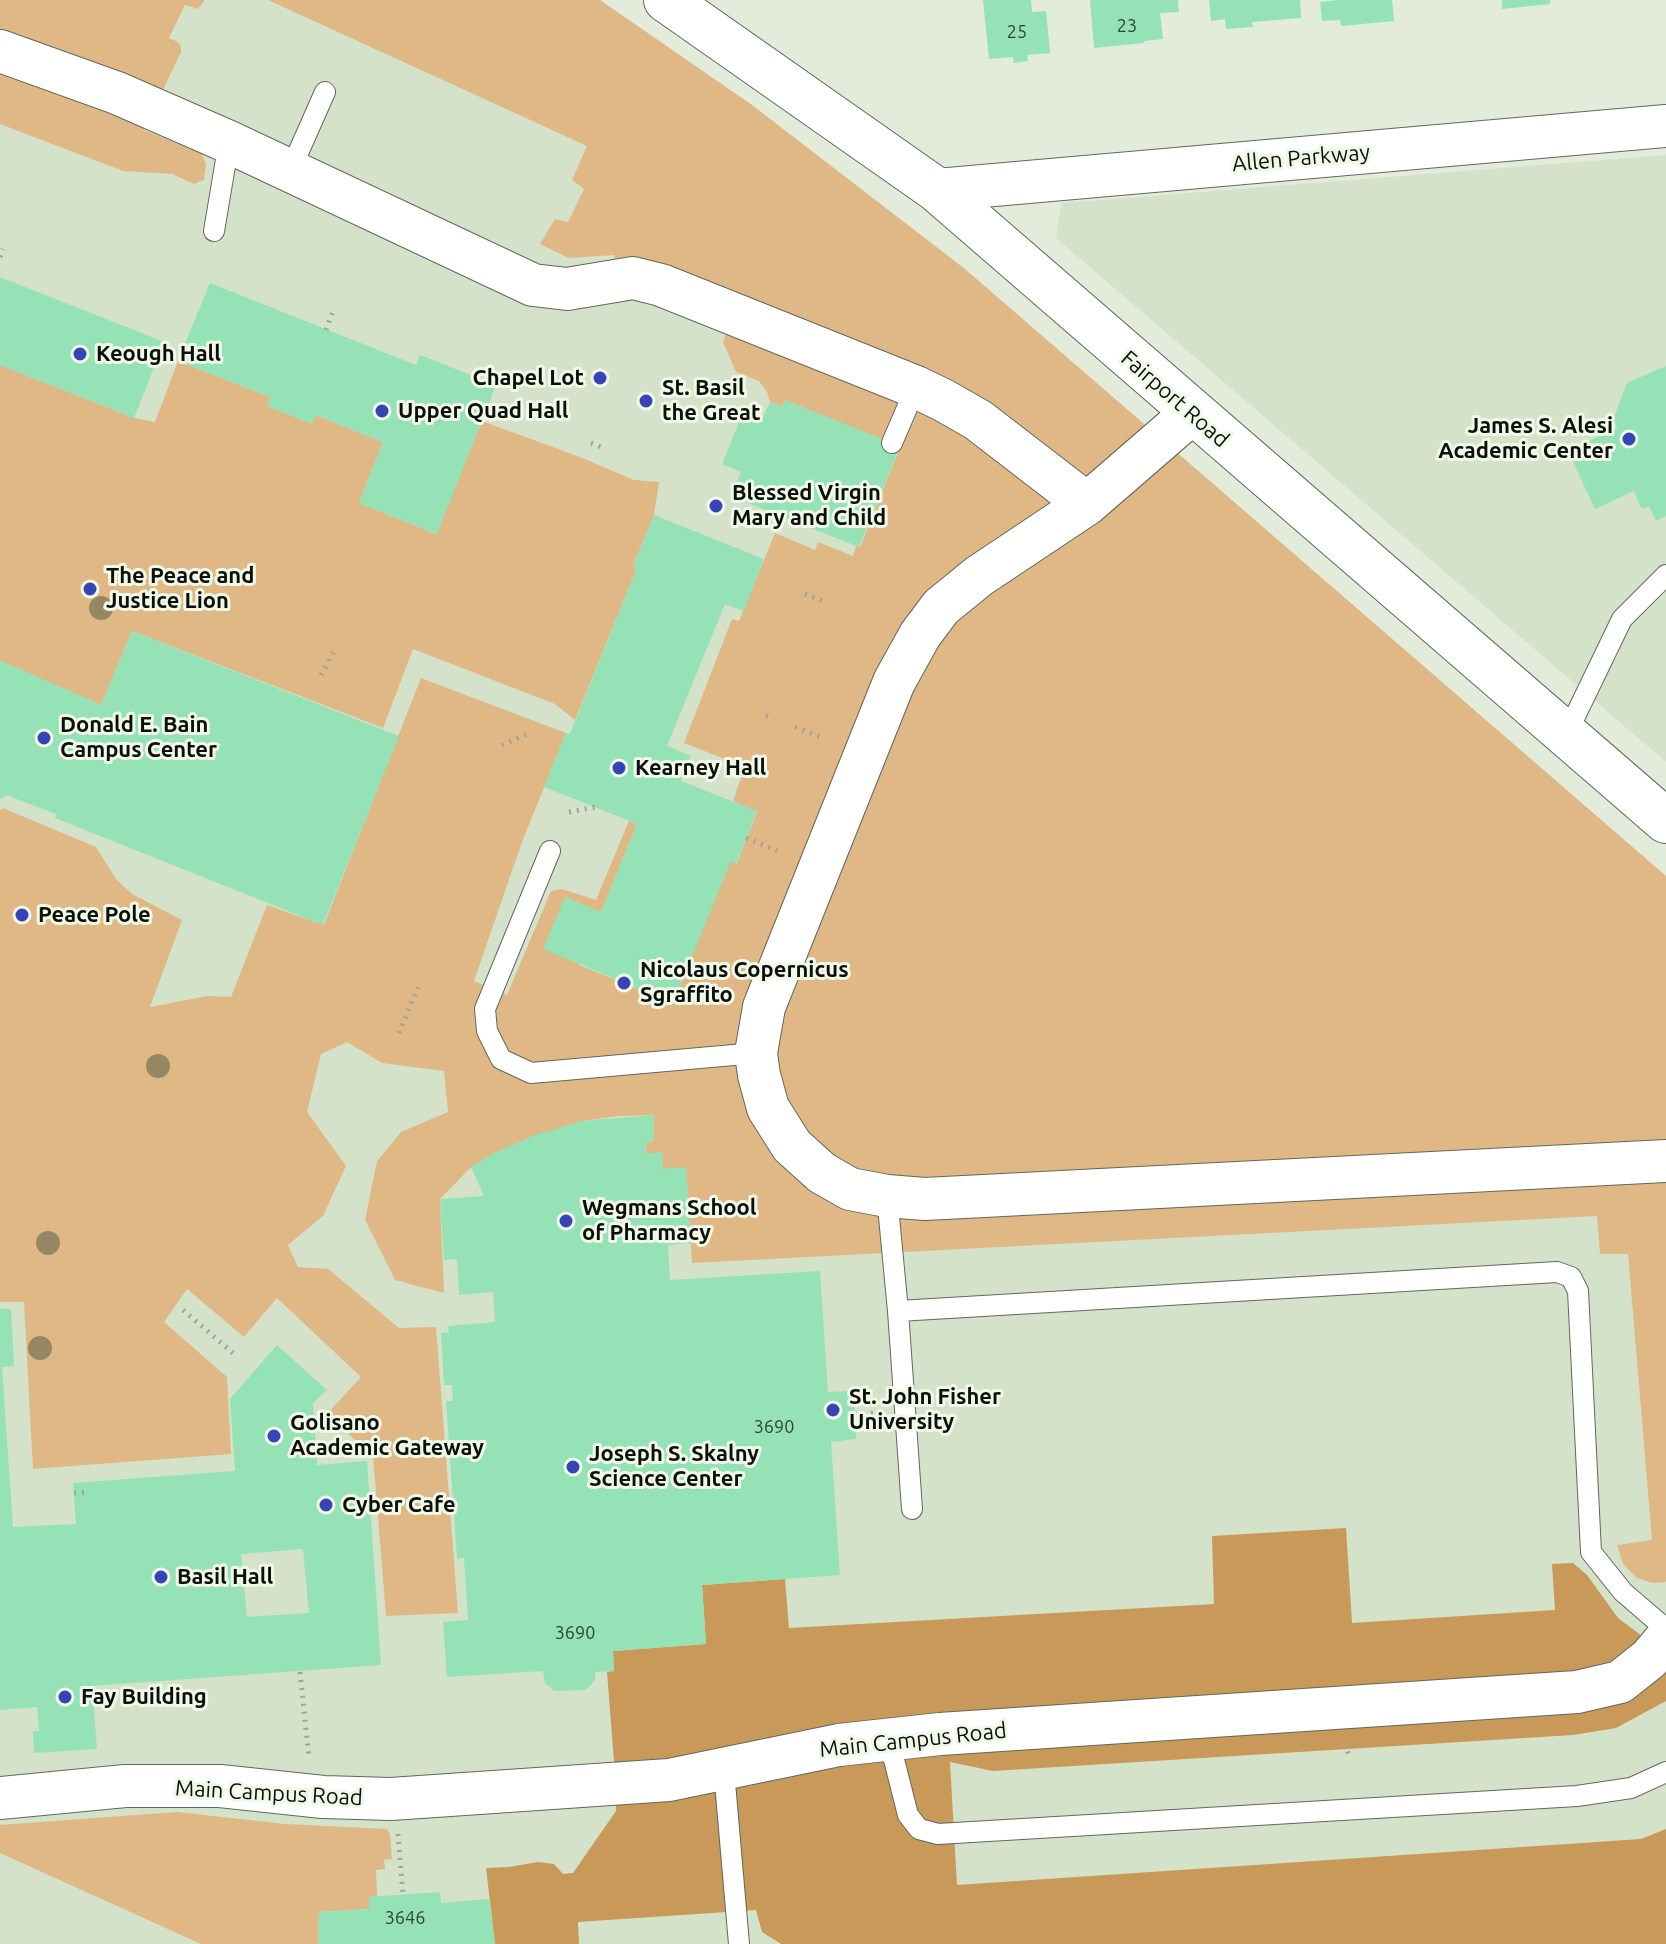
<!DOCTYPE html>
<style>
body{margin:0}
canvas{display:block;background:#e3ecdb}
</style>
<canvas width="1666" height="1944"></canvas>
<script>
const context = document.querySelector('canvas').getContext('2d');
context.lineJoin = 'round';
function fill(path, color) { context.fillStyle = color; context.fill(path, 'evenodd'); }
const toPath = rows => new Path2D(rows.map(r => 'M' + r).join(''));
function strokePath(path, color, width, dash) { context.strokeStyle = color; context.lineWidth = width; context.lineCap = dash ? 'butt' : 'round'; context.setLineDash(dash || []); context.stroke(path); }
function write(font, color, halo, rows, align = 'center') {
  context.font = font + ' Ubuntu,sans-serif'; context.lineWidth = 6; context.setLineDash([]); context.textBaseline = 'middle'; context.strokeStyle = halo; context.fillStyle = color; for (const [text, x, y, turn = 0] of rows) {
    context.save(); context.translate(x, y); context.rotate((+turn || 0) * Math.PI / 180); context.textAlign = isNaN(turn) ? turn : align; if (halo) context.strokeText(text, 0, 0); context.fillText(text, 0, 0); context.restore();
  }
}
fill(toPath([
 [0,0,600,0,752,105,965,269,1666,876,1666,1944,0,1944],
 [1666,155,1666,762,1056,238,1061,203]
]), '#d5e2ca');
fill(toPath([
 [0,0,205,0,198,9,185,5,169,38,178,42,181,46,181,52,144,130,202,154,206,164,204,180,194,184,172,174,123,171,0,124],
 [268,0,600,0,752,105,965,269,1666,876,1666,1582,1652,1583,1637,1578,1623,1564,1617,1545,1652,1540,1628,1254,1600,1254,1597,1216,692,1263,686,1168,663,1169,662,1152,647,1154,646,1142,653,1141,654,1115,620,1116,582,1121,471,1167,440,1199,444,1293,395,1280,365,1220,377,1161,401,1132,448,1112,444,1071,382,1063,347,1042,321,1054,307,1112,346,1166,323,1216,288,1245,298,1267,328,1269,399,1328,436,1327,458,1613,386,1616,373,1455,326,1415,361,1377,277,1298,244,1337,187,1289,164,1322,227,1377,231,1454,33,1469,24,1302,0,1302,0,810,3,808,96,847,116,879,132,894,182,920,150,1007,208,996,231,997,267,905,324,925,421,678,566,733,522,842,474,981,507,995,551,891,562,889,596,900,629,821,637,824,601,912,565,898,579,965,673,1003,730,861,737,863,757,812,733,801,745,767,684,743,732,619,739,621,775,533,815,550,818,542,853,556,856,546,860,547,900,447,785,400,782,407,770,402,767,392,759,381,736,372,723,342,740,300,615,262,614,255,569,258,540,244,555,219,568,222,584,189,572,180,587,146],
 [178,361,270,397,267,406,312,424,316,415,383,442,359,503,436,534,482,421,585,459,634,480,659,482,654,515,633,566,637,568,575,720,555,704,413,649,383,728,132,631,101,705,0,661,0,365,134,418,155,422],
 [177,1812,285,1824,387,1829,390,1834,392,1859,384,1860,385,1869,376,1870,377,1896,369,1897,369,1909,319,1912,318,1944,201,1944,0,1853,0,1825]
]), '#dfb886');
fill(toPath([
 [1346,1528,1352,1623,1555,1610,1552,1564,1573,1563,1587,1575,1618,1618,1666,1654,1666,1701,1616,1728,1573,1735,993,1771,950,1762,957,1885,1641,1839,1666,1829,1666,1944,781,1944,762,1932,756,1910,578,1922,579,1944,495,1944,486,1868,509,1867,538,1862,554,1864,563,1874,573,1873,616,1811,616,1787,607,1672,614,1671,613,1651,706,1644,702,1585,785,1579,789,1628,1214,1604,1212,1536]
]), '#c9995a');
fill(toPath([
 [983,0,1031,0,1032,12,1046,11,1050,53,1027,55,1028,61,1014,63,1013,57,989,59],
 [1090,0,1178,0,1179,12,1160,13,1163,39,1144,41,1144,43,1094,48],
 [1209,0,1300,0,1301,18,1252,22,1253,27,1226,29,1225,19,1211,21],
 [1338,0,1392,0,1394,21,1341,26,1340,20,1322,21,1320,2],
 [1502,0,1550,0,1550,4,1502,9],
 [0,277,164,342,134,418,0,365],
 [210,283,416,365,420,355,496,385,437,534,359,503,383,442,316,415,312,424,267,406,270,397,178,361],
 [1666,366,1666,516,1656,521,1649,506,1642,509,1634,491,1595,509,1568,451,1617,428,1613,420,1627,383],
 [785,400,900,446,859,547,743,501,746,492,735,487,741,472,722,464,744,410,763,417,770,402,782,407],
 [654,515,764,559,744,611,725,604,667,746,691,756,681,781,757,811,736,864,731,861,673,1003,543,949,565,897,601,912,637,824,544,787,566,733,570,734,637,568,633,567],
 [132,631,399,736,323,925,55,818,56,814,6,795,0,799,0,663,2,661,101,705],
 [654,1115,653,1142,646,1142,647,1154,662,1152,663,1169,686,1167,691,1243,668,1245,670,1280,820,1271,828,1392,853,1391,855,1414,856,1439,831,1442,840,1575,702,1585,706,1644,613,1651,614,1671,595,1672,595,1680,586,1690,554,1691,545,1683,543,1671,447,1677,443,1622,468,1620,464,1558,457,1559,446,1401,453,1401,452,1385,444,1385,441,1333,449,1333,448,1326,495,1322,493,1292,459,1295,457,1259,444,1260,440,1199,484,1196,471,1167,494,1153,535,1135,582,1121],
 [0,1309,11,1309,14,1366,2,1367,13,1527,76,1524,73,1483,235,1471,230,1399,277,1345,327,1390,313,1403,317,1465,367,1461,381,1665,92,1686,97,1749,34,1753,33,1731,39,1731,37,1707,0,1710],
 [303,1549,309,1613,247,1617,241,1554],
 [440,1892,441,1903,489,1899,495,1944,318,1944,319,1912,369,1909,369,1897]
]), '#94e2b5');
const lane = toPath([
 [290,171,325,92],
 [214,231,229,142],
 [892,443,916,387],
 [1566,735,1622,619,1666,575],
 [550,851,485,1009,487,1031,501,1059,531,1073,756,1053],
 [887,1196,898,1311,1557,1272,1571,1277,1578,1291,1591,1552,1623,1592,1666,1629],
 [898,1311,912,1509],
 [889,1740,908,1815,919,1829,938,1834,1577,1796,1631,1788,1666,1772],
 [724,1771,739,1944]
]);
const street = toPath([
 [0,51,117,93,229,142,533,285,567,289,633,278,661,285,916,387,943,400,978,420,1087,504],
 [937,190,1666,126],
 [1192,413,1087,504,979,576,941,607,920,635,894,682,764,1007,756,1053,759,1075,768,1108,792,1146,822,1173,850,1189,887,1196,925,1199,1666,1161],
 [0,1798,125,1786,220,1786,323,1797,391,1799,669,1780,839,1745,940,1734,1577,1692,1620,1682,1649,1659,1666,1639]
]);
const primary = toPath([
 [666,0,937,190,1666,821]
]);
strokePath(lane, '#61685a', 22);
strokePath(street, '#61685a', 44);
strokePath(primary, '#61685a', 46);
strokePath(toPath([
 [0,257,3,249],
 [326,330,333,311],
 [591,443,606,449],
 [766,525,779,531],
 [805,594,825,602],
 [321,675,335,649],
 [766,716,774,719],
 [795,727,821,737],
 [502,745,527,734],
 [569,812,595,807],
 [746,838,783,853],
 [399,1033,418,987],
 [183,1310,233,1353],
 [855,1414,877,1413],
 [74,1493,90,1492],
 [300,1672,309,1758],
 [1345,1744,1349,1756],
 [398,1834,403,1895]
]), '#9fa699', 5, [2, 6]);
strokePath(lane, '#fff', 20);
strokePath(street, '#fff', 42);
strokePath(primary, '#fff', 44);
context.fillStyle = '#958763';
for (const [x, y] of [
 [101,608],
 [158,1066],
 [48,1243],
 [40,1348]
]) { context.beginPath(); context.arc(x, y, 12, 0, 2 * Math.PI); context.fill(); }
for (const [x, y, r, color] of [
 [80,354,8,"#3744b7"],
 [600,378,8,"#3744b7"],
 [646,401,8,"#3744b7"],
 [382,411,8,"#3744b7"],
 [1629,439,8,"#3744b7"],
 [716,506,8,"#3744b7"],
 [90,589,8,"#3744b7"],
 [44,738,8,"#3744b7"],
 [619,768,8,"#3744b7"],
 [22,915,8,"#3744b7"],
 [624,983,8,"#3744b7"],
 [566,1221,8,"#3744b7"],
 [833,1410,8,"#3744b7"],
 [274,1436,8,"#3744b7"],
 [573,1467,8,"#3744b7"],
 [326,1505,8,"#3744b7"],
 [161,1577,8,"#3744b7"],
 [65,1697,8,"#3744b7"]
]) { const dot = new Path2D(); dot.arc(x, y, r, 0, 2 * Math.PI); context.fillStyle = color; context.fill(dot); strokePath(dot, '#f0f9e8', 3); }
write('18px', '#2e4435', null, [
 ["23",1127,26],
 ["25",1017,32],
 ["3690",774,1427],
 ["3690",575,1633],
 ["3646",405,1918]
]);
write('22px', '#0c0f0a', '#f0f9e8', [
 ["Allen Parkway",1301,158,-5],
 ["Fairport Road",1175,399,41],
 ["Main Campus Road",913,1740,-6],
 ["Main Campus Road",269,1793,3]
]);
write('bold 22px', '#0c0f0a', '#f0f9e8', [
 ["Keough Hall",96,354],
 ["Chapel Lot",584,378,"right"],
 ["St. Basil",662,388],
 ["the Great",662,413],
 ["Upper Quad Hall",398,411],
 ["James S. Alesi",1613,426,"right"],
 ["Academic Center",1613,451,"right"],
 ["Blessed Virgin",732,493],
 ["Mary and Child",732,518],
 ["The Peace and",106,576],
 ["Justice Lion",106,601],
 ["Donald E. Bain",60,725],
 ["Campus Center",60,750],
 ["Kearney Hall",635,768],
 ["Peace Pole",38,915],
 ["Nicolaus Copernicus",640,970],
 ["Sgraffito",640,995],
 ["Wegmans School",582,1208],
 ["of Pharmacy",582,1233],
 ["St. John Fisher",849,1397],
 ["University",849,1422],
 ["Golisano",290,1423],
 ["Academic Gateway",290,1448],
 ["Joseph S. Skalny",589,1454],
 ["Science Center",589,1479],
 ["Cyber Cafe",342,1505],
 ["Basil Hall",177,1577],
 ["Fay Building",81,1697]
], 'left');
</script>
